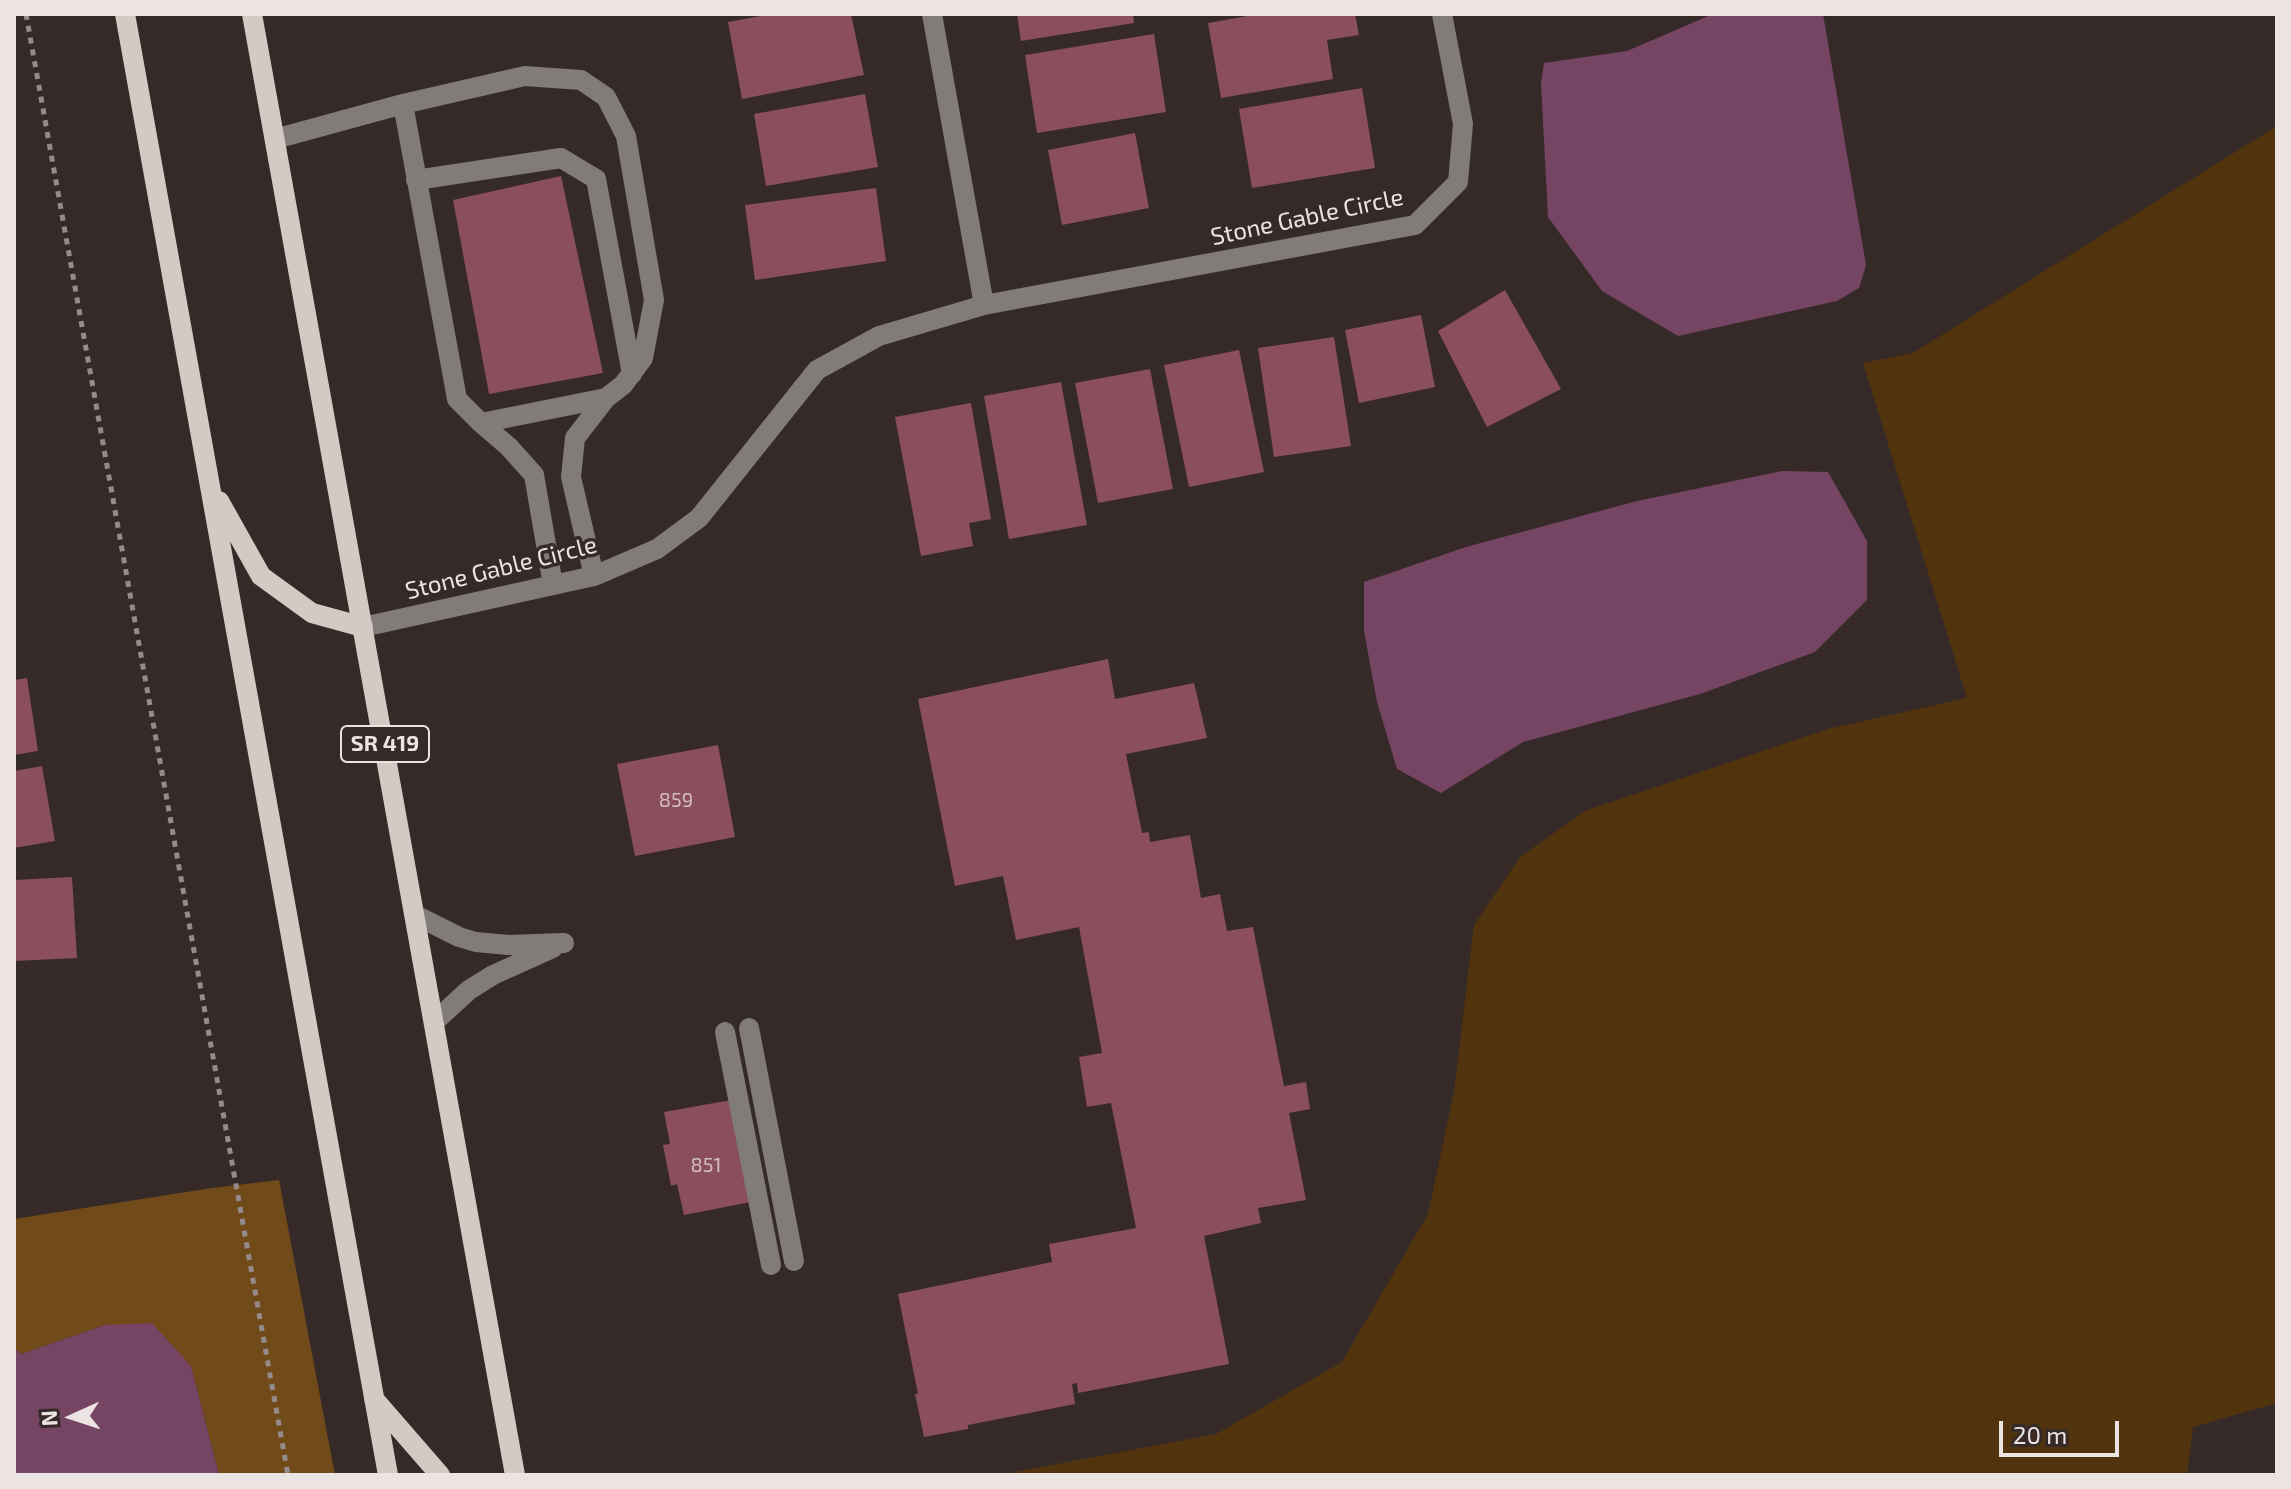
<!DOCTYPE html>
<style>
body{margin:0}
#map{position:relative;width:2291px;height:1489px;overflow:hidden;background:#362a29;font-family:"Exo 2",sans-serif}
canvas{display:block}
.frame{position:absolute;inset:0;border:16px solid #ece4e3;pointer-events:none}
.north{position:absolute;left:32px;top:1377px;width:80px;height:80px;-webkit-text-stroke:6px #362a29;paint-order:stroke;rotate:267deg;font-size:22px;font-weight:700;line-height:32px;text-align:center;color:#ece4e3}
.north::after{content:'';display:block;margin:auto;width:28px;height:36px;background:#ece4e3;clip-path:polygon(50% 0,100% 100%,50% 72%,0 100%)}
.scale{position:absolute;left:1999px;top:1421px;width:120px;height:36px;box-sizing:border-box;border:4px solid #ece4e3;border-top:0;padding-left:10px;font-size:24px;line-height:28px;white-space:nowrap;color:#ece4e3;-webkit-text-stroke:6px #362a29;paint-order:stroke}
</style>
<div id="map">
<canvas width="2291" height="1489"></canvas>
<div class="frame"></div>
<div class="north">N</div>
<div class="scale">20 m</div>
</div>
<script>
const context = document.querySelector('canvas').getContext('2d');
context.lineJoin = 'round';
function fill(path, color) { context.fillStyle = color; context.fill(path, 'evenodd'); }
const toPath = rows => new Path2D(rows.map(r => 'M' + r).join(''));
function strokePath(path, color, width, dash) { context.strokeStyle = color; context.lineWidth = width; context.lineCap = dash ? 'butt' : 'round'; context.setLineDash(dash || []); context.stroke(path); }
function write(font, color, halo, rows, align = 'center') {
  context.font = font + ' "Exo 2",sans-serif'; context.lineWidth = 7; context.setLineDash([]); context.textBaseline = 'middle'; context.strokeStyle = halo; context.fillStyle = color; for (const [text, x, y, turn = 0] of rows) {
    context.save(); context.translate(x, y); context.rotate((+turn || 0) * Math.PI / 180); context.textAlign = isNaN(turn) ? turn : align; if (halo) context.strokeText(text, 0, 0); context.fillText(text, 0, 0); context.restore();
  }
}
fill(toPath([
 [2277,126,2277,1403,2193,1427,2187,1475,999,1475,1216,1434,1342,1362,1428,1214,1454,1092,1474,925,1520,857,1585,811,1828,729,1967,698,1863,363,1913,353]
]), '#51340d');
fill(toPath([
 [279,1180,335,1475,219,1475,191,1366,105,1325,21,1354,14,1348,14,1219,212,1188]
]), '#704a19');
fill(toPath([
 [1713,14,1823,14,1866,265,1859,288,1837,301,1678,336,1602,291,1548,217,1541,83,1544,63,1627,51],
 [1782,471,1828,472,1867,541,1867,600,1815,652,1700,694,1523,742,1441,793,1397,769,1377,702,1364,631,1364,582,1466,547,1637,501],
 [152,1323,191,1366,219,1475,14,1475,14,1348,21,1354,105,1325]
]), '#774564');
fill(toPath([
 [772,14,851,14,864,75,742,99,728,22],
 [1017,14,1133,14,1134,23,1021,41],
 [1259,14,1355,14,1359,35,1327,40,1333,79,1221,98,1208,23],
 [1154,34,1166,112,1037,133,1025,55],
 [1362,88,1375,168,1252,188,1239,109],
 [865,94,878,167,766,186,754,114],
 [1135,133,1149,208,1062,225,1048,150],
 [561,176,603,373,489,394,453,200],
 [876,188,886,261,755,280,745,205],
 [1505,290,1561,389,1487,427,1438,331],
 [1421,315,1435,387,1359,403,1345,330],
 [1334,337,1351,446,1274,457,1258,348],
 [1239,350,1264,472,1189,487,1164,365],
 [1150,369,1173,489,1098,503,1075,383],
 [1061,382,1087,525,1009,539,984,396],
 [971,403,991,519,969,523,973,546,921,556,895,417],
 [1108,659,1115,699,1194,683,1207,738,1126,754,1142,833,1149,832,1150,842,1190,835,1201,898,1220,894,1227,931,1253,927,1284,1086,1306,1082,1310,1109,1289,1113,1306,1200,1258,1208,1261,1223,1204,1236,1229,1364,1078,1393,1077,1383,1072,1384,1075,1404,968,1425,968,1429,924,1437,915,1394,918,1394,898,1294,1052,1262,1049,1244,1136,1228,1111,1103,1087,1107,1079,1057,1102,1053,1079,927,1016,940,1003,876,955,886,918,699],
 [27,678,38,751,14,755,14,680],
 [718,745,735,837,635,856,617,764],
 [42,766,55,841,14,848,14,771],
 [72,877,77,958,14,961,14,880],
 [731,1100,751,1202,684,1215,677,1184,671,1186,663,1145,670,1144,664,1112]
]), '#8a4e5d');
strokePath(toPath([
 [26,14,288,1475]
]), '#958b8a', 5, [6, 6]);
strokePath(toPath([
 [932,14,984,305],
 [403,104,457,399,481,423,509,447,534,475,553,585],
 [275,139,403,104,525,76,581,80,606,97,626,136,654,300,643,358,623,385,606,398,575,438,571,477,594,576],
 [416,180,561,158,596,179,632,374],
 [481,423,606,398],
 [363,627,594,576,657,549,699,518,817,370,879,336,984,305,1415,225,1458,182,1463,124,1442,14],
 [415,915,459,937,476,942,508,945,564,943],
 [434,1022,469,990,493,975,553,948],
 [749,1028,794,1261],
 [725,1032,771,1265]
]), '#817b79', 20);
strokePath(toPath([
 [125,14,388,1475],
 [252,14,515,1475],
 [219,501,261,576,312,613,363,627],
 [374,1399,440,1475]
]), '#d5c9c4', 20);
write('20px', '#d4bec2', null, [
 ["859",676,800],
 ["851",706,1165]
]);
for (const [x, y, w] of [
 [385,744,88]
]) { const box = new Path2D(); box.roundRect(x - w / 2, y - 18, w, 36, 6); context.fillStyle = '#362a29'; context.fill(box); strokePath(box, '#ece4e3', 2); }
write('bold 22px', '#ece4e3', null, [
 ["SR 419",385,744]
]);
write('24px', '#ece4e3', '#362a29', [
 ["Stone Gable Circle",1307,217,-12],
 ["Stone Gable Circle",501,568,-14]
]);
</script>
